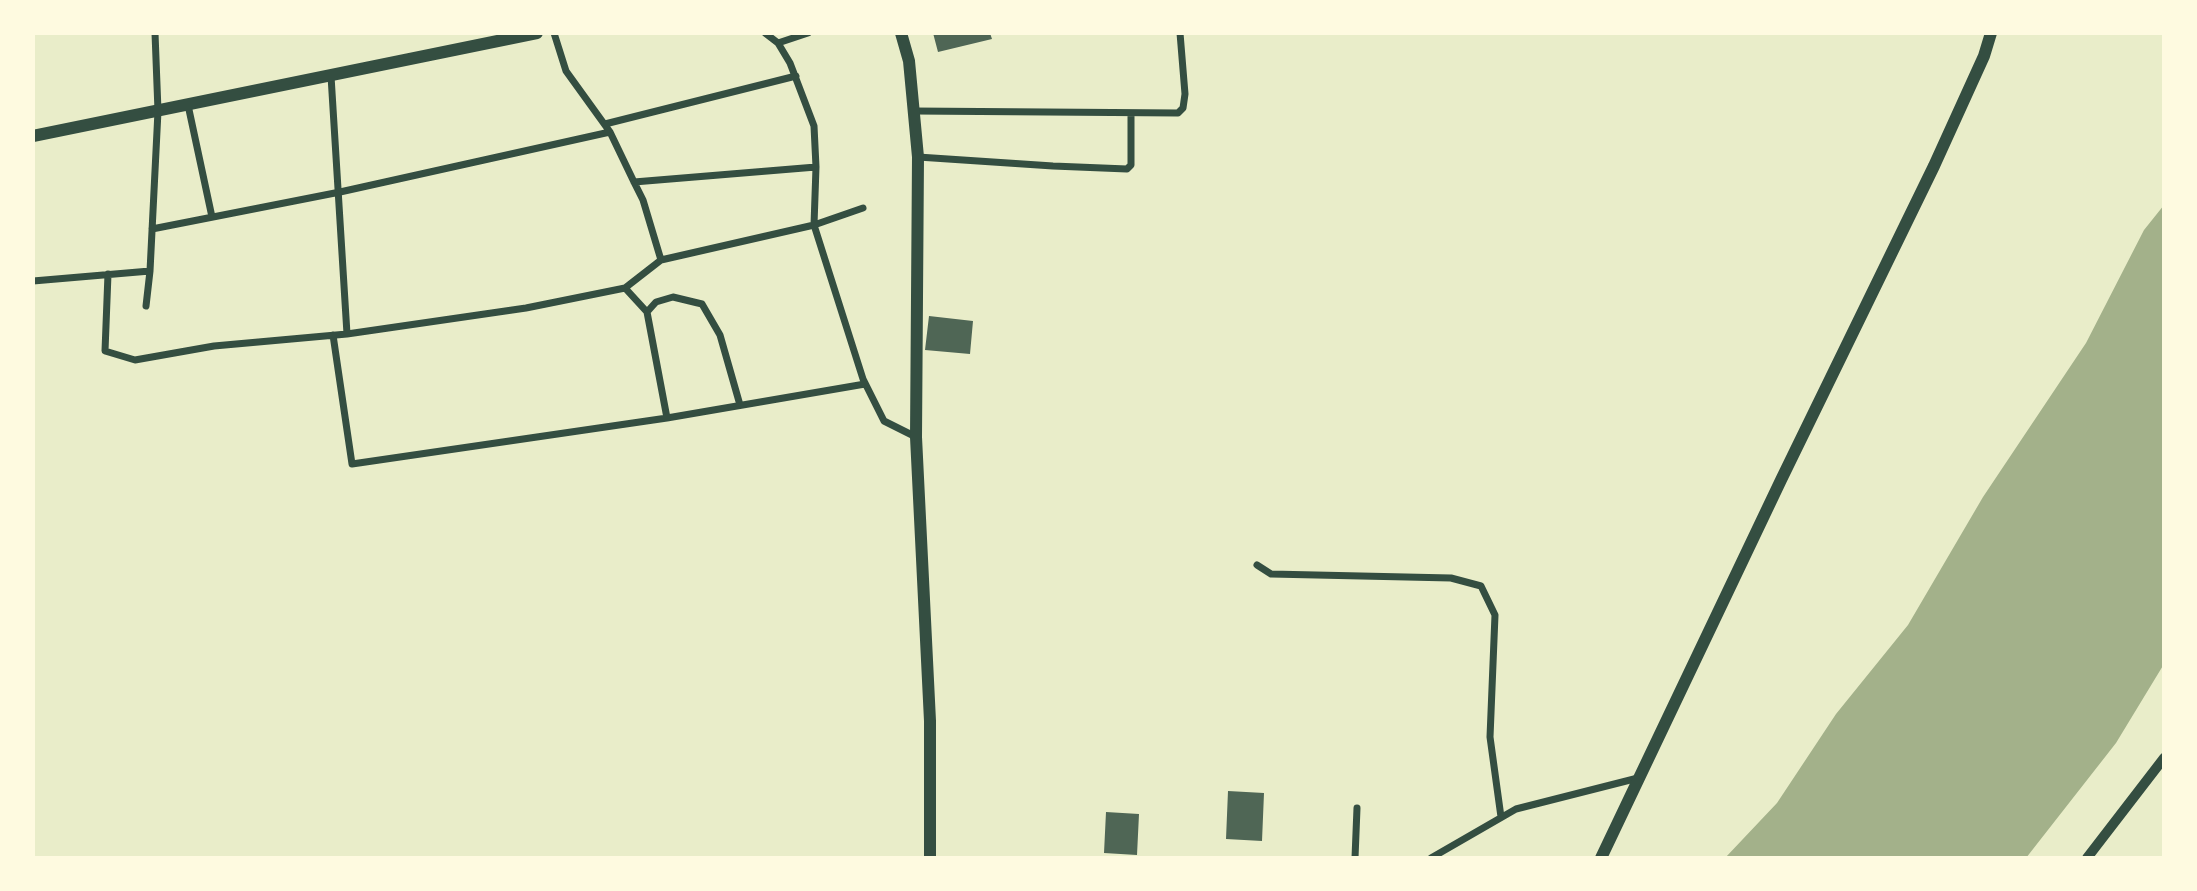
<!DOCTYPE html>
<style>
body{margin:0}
#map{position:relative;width:2197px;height:891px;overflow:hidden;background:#e9edc9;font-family:"Source Sans 3",sans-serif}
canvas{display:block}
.frame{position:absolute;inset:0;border:35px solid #fefae0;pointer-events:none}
</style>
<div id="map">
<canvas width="2197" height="891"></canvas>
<div class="frame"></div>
</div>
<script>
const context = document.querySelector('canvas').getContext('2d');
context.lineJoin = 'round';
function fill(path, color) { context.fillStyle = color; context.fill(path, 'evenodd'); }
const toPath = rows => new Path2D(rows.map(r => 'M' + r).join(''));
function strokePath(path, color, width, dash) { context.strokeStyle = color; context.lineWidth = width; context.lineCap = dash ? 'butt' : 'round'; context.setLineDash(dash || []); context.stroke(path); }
fill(toPath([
 [2164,205,2164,664,2116,743,2026,858,1725,858,1777,803,1836,714,1908,625,1983,497,2086,343,2144,230]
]), '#a3b18a');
fill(toPath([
 [933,33,990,33,992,39,938,52],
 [929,316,973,321,970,354,925,350],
 [1228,791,1264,793,1262,841,1226,839],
 [1106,812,1139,814,1137,855,1104,853]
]), '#4f6655');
strokePath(toPath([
 [554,33,566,71,610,132,634,182,643,200,661,260],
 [765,33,778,43,790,63,814,126,816,167,814,225,863,379,884,421,916,437],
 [778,43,808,33],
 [331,76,347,334],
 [188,105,212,217],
 [914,111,1178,113,1183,108,1185,94,1180,33],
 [605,124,796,76],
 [918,157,1053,166,1127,169,1131,165,1131,113],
 [634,182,816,167],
 [152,229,340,192,610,132],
 [108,274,105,351,135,360,214,346,347,334,526,308,625,288,661,260,814,225,863,208],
 [33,281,150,271],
 [625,288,647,312,667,418],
 [146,306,150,271,158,111,155,33],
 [647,312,656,302,673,297,702,304,720,335,740,405],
 [333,335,352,464,667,418,865,384],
 [1257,565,1271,574,1451,578,1481,586,1495,615,1490,737,1501,817],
 [1355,858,1357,808],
 [1431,858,1516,809,1638,778]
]), '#344e41', 7);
strokePath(toPath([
 [2087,858,2164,758]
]), '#344e41', 10);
strokePath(toPath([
 [901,33,909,61,918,157,916,437,930,721,930,858],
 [33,136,537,33],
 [1601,858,1781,480,1934,166,1984,56,1991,33]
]), '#344e41', 12);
</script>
